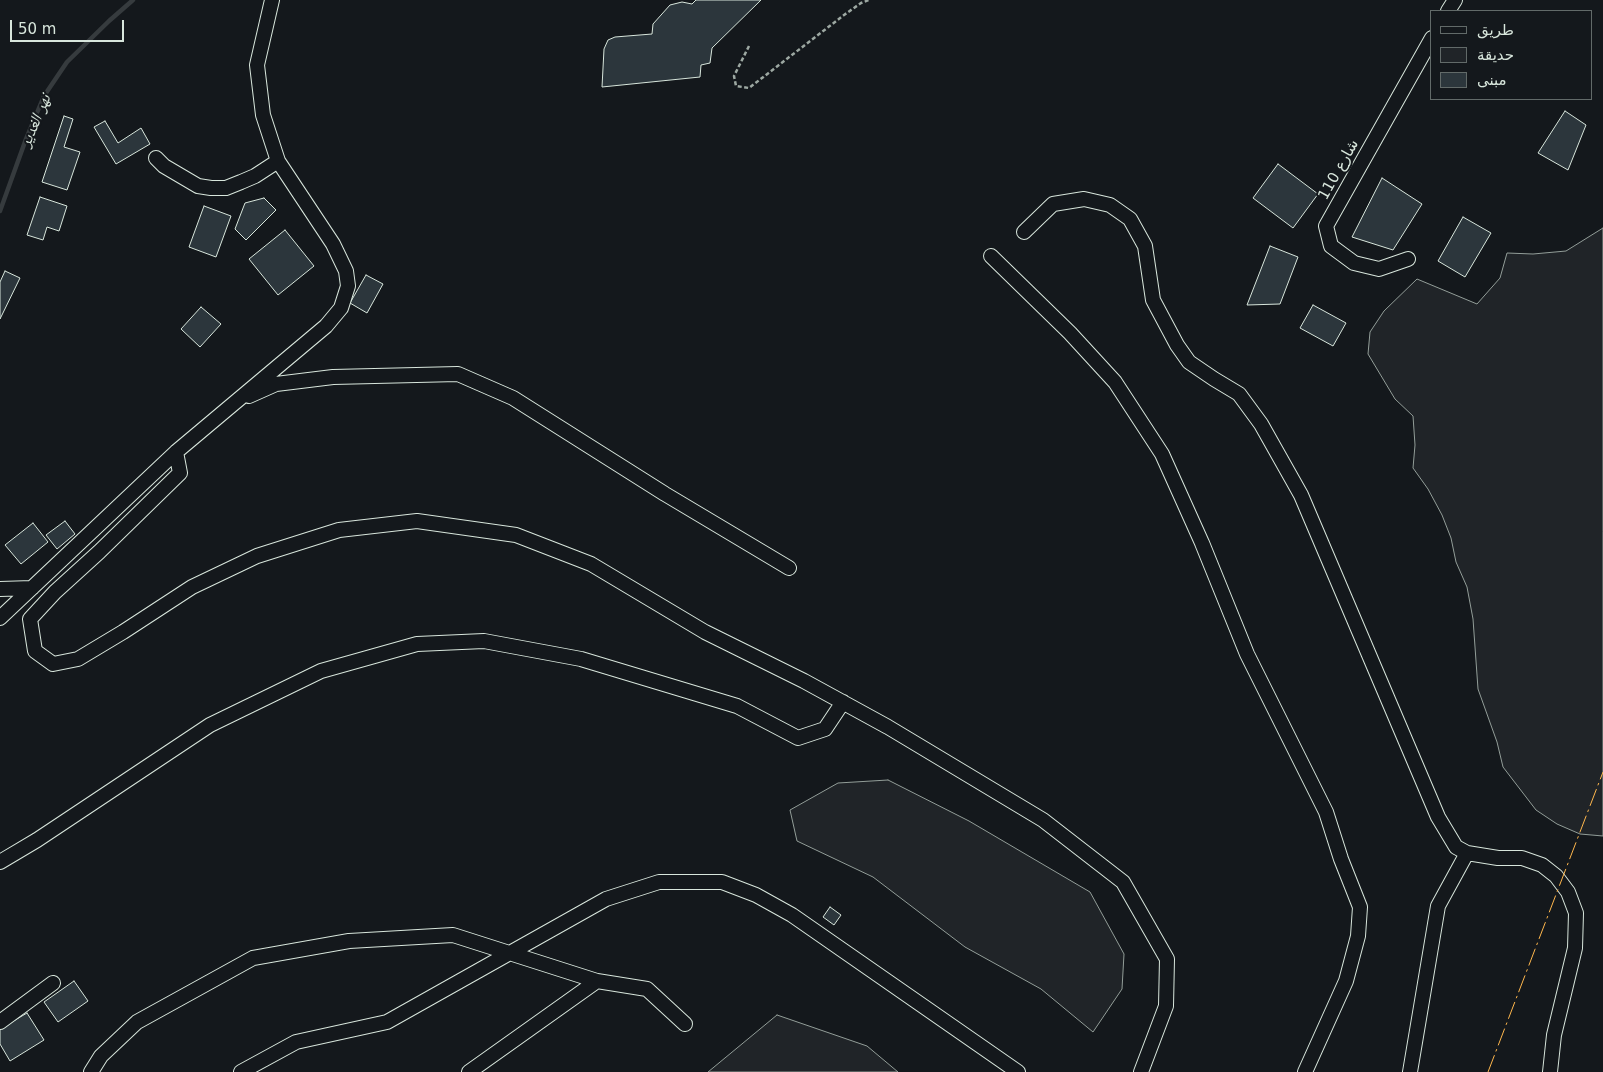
<!DOCTYPE html>
<meta charset="utf-8">
<style>
body{margin:0}
#map{position:relative;width:1603px;height:1072px;overflow:hidden;background:#14181c;font-family:"DejaVu Sans","Noto Naskh Arabic",sans-serif}
canvas{display:block}
.legend{position:absolute;left:1430px;top:10px;width:162px;height:90px;box-sizing:border-box;background:#14181c;border:1px solid #626a69;margin:0;padding:6px 9px;list-style:none;font-size:15px;color:#d8e6dc}
.legend li{display:flex;align-items:center;gap:10px;height:25px}
.legend b{width:25px;border:1px solid #626a69}
.scale{position:absolute;left:10px;top:20px;width:114px;height:22px;box-sizing:border-box;border:2px solid #d8e6dc;border-top:0;padding-left:6px;font-size:15px;line-height:18px;white-space:nowrap;color:#d8e6dc;-webkit-text-stroke:4px #14181c;paint-order:stroke}
</style>
<div id="map">
<canvas width="1603" height="1072"></canvas>
<ul class="legend">
<li><b style="height:6px;background:#14181c"></b>طريق</li>
<li><b style="height:14px;background:#202428"></b>حديقة</li>
<li><b style="height:14px;background:#2c363c"></b>مبنى</li>
</ul>
<div class="scale">50 m</div>
</div>
<script>
const context = document.querySelector('canvas').getContext('2d');
context.lineJoin = 'round';
function fill(path, color) { context.fillStyle = color; context.fill(path, 'evenodd'); }
const toPath = rows => new Path2D(rows.map(r => 'M' + r).join(''));
function strokePath(path, color, width, dash) { context.strokeStyle = color; context.lineWidth = width; context.lineCap = dash ? 'butt' : 'round'; context.setLineDash(dash || []); context.stroke(path); }
function write(font, color, halo, rows, align = 'center') {
  context.font = font + ' "DejaVu Sans","Noto Naskh Arabic",sans-serif'; context.lineWidth = 4; context.setLineDash([]); context.textBaseline = 'middle'; context.strokeStyle = halo; context.fillStyle = color; for (const [text, x, y, turn = 0] of rows) {
    context.save(); context.translate(x, y); context.rotate((+turn || 0) * Math.PI / 180); context.textAlign = isNaN(turn) ? turn : align; if (halo) context.strokeText(text, 0, 0); context.fillText(text, 0, 0); context.restore();
  }
}
const green = toPath([
 [1603,228,1603,836,1580,834,1557,824,1536,810,1503,767,1497,742,1478,689,1473,619,1467,587,1456,562,1451,538,1442,515,1428,489,1413,468,1415,445,1413,416,1395,399,1368,354,1370,332,1384,311,1417,279,1477,304,1500,278,1507,253,1533,254,1566,251,1603,228],
 [888,780,969,821,1090,892,1124,954,1122,989,1093,1032,1041,989,965,947,873,877,797,841,790,810,838,783,888,780],
 [777,1015,867,1046,898,1072,708,1072,777,1015]
]);
fill(green, '#202428');
strokePath(green, '#939e99', 1);
strokePath(toPath([
 [0,211,26,139,44,96,67,62,109,21,133,0]
]), '#363b3e', 4.5);
const building = toPath([
 [696,0,761,0,712,48,710,63,701,65,700,77,602,87,604,49,608,40,615,37,652,34,653,24,670,5,682,2,692,4,696,0],
 [1565,111,1586,125,1568,170,1538,153,1565,111],
 [64,116,73,119,64,147,80,152,67,190,42,182,64,116],
 [105,121,118,143,141,128,150,144,116,164,94,127,105,121],
 [1278,164,1318,194,1293,228,1253,198,1278,164],
 [1382,178,1422,204,1393,250,1352,237,1382,178],
 [40,197,67,206,59,231,47,227,43,240,27,235,40,197],
 [264,198,276,210,246,240,235,229,245,203,264,198],
 [204,206,231,216,216,257,189,247,204,206],
 [1463,217,1491,233,1465,277,1438,261,1463,217],
 [285,230,314,266,278,295,249,259,285,230],
 [1270,246,1298,257,1280,304,1247,305,1270,246],
 [5,271,20,278,0,319,0,282,5,271],
 [366,275,383,284,367,313,350,303,366,275],
 [1313,305,1346,323,1333,346,1300,328,1313,305],
 [201,307,221,324,200,347,181,329,201,307],
 [65,521,75,534,57,549,46,535,65,521],
 [33,523,48,542,21,564,5,545,33,523],
 [830,907,841,915,834,925,823,917,830,907],
 [74,981,88,1001,58,1022,44,1002,74,981],
 [27,1013,44,1040,10,1061,0,1044,0,1029,27,1013]
]);
fill(building, '#2c363c');
strokePath(building, '#d8e6dc', 1);
const street = toPath([
 [1448,11,1455,0],
 [156,158,164,166,198,186,211,188,226,188,241,182,255,176,278,161],
 [1024,232,1053,204,1084,199,1110,205,1130,219,1145,246,1153,300,1177,345,1189,362,1214,379,1239,394,1261,424,1301,495,1438,817,1456,847,1467,853,1498,858,1522,858,1542,865,1556,876,1568,892,1576,913,1575,948,1554,1035,1550,1072],
 [991,256,1070,333,1115,382,1162,454,1202,543,1247,654,1326,812,1341,859,1360,907,1358,936,1346,981,1305,1072],
 [1408,259,1379,269,1354,263,1331,246,1326,226,1432,38],
 [249,396,276,384,333,377,458,374,513,398,665,494,789,568],
 [176,452,180,473,99,552,55,592,30,619,35,651,53,664,78,659,123,632,192,587,257,556,339,530,417,521,516,535,591,564,705,632,804,681,888,727,1043,820,1123,882,1167,959,1166,1006,1141,1072],
 [0,589,32,588],
 [0,618,176,452,326,326,341,308,348,286,346,271,333,244,278,161,263,115,257,65,272,0],
 [0,862,37,840,210,725,321,671,417,644,484,641,581,659,737,706,798,738,825,729,843,702],
 [597,981,647,989,685,1024],
 [0,1022,53,983],
 [91,1072,101,1056,137,1022,253,958,349,941,453,935,597,981,469,1072],
 [241,1072,296,1042,387,1022,606,899,659,882,722,882,756,895,792,915,1018,1072],
 [1410,1072,1438,906,1467,853]
]);
strokePath(street, '#d8e6dc', 16);
strokePath(toPath([
 [749,46,734,76,736,86,749,88,844,15,861,3,869,0]
]), '#9da8a2', 2.5, [4, 2.5]);
strokePath(street, '#14181c', 14);
strokePath(toPath([
 [1488,1072,1603,772]
]), '#ffb74d', 1, [18, 4, 2.5, 4]);
write('15px', '#d8e6dc', '#14181c', [
 ["شارع 110",1339,170,-61]
]);
write('italic 16px', '#d8e6dc', '#14181c', [
 ["نهر الغدير",36,121,-67]
]);
</script>
